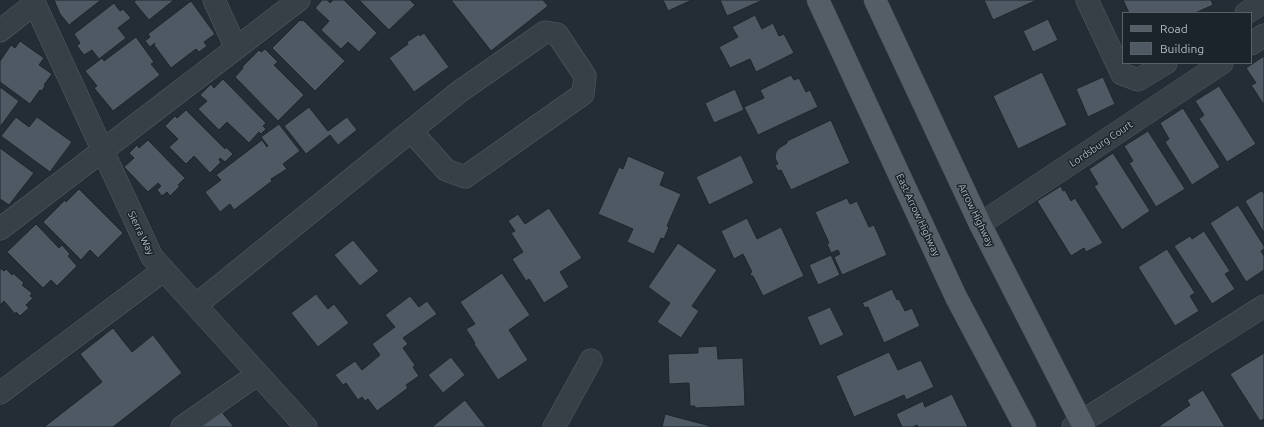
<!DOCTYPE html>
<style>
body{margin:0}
#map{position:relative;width:1264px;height:427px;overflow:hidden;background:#242d36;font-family:Ubuntu,sans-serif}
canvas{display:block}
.legend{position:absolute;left:1122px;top:12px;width:130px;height:52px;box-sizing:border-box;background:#1c242b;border:1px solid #586068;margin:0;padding:5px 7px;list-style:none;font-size:12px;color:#b2bac3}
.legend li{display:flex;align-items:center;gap:8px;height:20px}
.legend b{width:20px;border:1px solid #586068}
</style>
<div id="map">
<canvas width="1264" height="427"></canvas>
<ul class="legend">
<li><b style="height:5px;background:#555e67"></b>Road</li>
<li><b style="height:11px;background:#4f5964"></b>Building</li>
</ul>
</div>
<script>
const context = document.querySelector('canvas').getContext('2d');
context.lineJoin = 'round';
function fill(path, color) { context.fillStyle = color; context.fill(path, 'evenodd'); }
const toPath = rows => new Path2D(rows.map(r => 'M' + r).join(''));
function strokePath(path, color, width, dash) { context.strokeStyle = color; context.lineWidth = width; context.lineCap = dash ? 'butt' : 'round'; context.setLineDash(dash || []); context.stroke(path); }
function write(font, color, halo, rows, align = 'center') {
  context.font = font + ' Ubuntu,sans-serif'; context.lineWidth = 3; context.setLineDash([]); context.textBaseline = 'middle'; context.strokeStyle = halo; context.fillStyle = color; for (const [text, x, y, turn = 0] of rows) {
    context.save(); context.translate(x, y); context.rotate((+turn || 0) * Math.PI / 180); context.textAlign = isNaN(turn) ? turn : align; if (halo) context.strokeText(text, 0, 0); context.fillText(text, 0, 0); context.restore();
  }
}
const building = toPath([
 [54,0,101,0,69,25,60,14,54,0],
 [136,0,174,0,149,20,134,2,136,0],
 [322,0,327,0,330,3,333,0,344,0,377,33,359,52,348,42,341,49,321,30,329,21,315,8,322,0],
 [359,0,410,0,415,5,389,30,359,0],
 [451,0,543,0,548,6,491,51,451,0],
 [663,0,692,0,668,11,663,0],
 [720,0,763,0,727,16,720,0],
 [984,0,1037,0,993,20,984,0],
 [1123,0,1211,0,1213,5,1195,13,1129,13,1123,0],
 [191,1,215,34,204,42,207,46,199,52,196,49,171,68,154,45,155,43,150,47,145,41,150,37,148,34,191,1],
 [114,3,120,11,123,9,131,18,118,28,126,38,99,59,92,50,84,55,77,46,80,43,74,34,114,3],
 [755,15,762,29,773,23,779,36,784,34,794,53,756,72,750,59,730,68,719,47,738,37,732,27,755,15],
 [1048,19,1058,40,1033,52,1023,31,1048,19],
 [300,20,301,21,303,20,345,61,315,91,272,48,300,20],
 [424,33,449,67,414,92,389,58,408,44,407,42,419,34,420,36,424,33],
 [136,37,154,62,151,64,160,75,113,111,94,88,97,86,85,71,102,58,104,61,136,37],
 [20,41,44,58,39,65,52,74,44,85,45,86,42,91,40,90,30,104,0,82,0,61,11,45,15,48,20,41],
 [265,49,278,62,274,65,304,95,278,121,235,77,243,68,242,67,259,50,261,52,265,49],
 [1264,56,1264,105,1251,85,1256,83,1246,68,1264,56],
 [1042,72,1067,125,1018,149,993,96,1042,72],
 [791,75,794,80,799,78,806,92,810,90,818,107,758,135,744,107,764,98,760,90,791,75],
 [1103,77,1115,104,1088,117,1076,89,1103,77],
 [223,79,266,123,263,126,266,129,261,134,259,132,249,143,227,122,219,130,198,109,207,101,200,95,211,84,214,88,223,79],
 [1219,86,1256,144,1227,162,1199,119,1204,115,1195,101,1219,86],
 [0,87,19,101,0,127,0,87],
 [735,89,744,110,714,123,705,103,735,89],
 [309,107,328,131,347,117,357,130,338,145,330,135,306,154,284,126,309,107],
 [1183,108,1220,167,1192,185,1165,142,1169,139,1160,123,1183,108],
 [186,110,225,149,226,147,233,154,225,162,220,158,219,160,221,162,210,173,194,156,186,164,169,147,178,139,165,126,175,116,177,118,186,110],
 [16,117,29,127,37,117,72,142,50,172,1,136,16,117],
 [831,120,850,163,791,190,781,170,778,171,775,165,778,164,775,158,776,152,779,148,787,143,787,141,831,120],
 [279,124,300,151,283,164,287,169,271,179,272,181,234,210,230,204,220,212,205,192,221,180,216,175,262,140,267,147,268,146,261,137,279,124],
 [1148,131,1185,189,1156,207,1129,163,1133,161,1124,146,1148,131],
 [148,140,185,178,178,185,180,186,170,196,167,192,162,196,157,190,161,186,158,183,148,192,124,167,134,158,129,153,137,145,139,148,148,140],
 [0,148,34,173,9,205,0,199,0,148],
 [1113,153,1150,211,1122,230,1094,186,1098,184,1089,169,1113,153],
 [741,155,754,183,709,205,696,177,741,155],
 [628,156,665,172,660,185,681,194,667,226,669,227,664,239,661,238,654,254,627,242,633,229,598,214,619,167,623,169,628,156],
 [1061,186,1063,191,1065,190,1071,201,1075,198,1103,243,1086,252,1084,248,1071,256,1037,201,1061,186],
 [79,189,123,233,98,258,90,250,81,260,43,222,65,200,66,202,79,189],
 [1261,191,1264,193,1264,233,1245,201,1261,191],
 [847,198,850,204,857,201,869,227,874,225,887,255,842,275,834,257,840,254,838,250,831,253,827,244,829,243,815,212,847,198],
 [1238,205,1264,246,1264,249,1261,251,1264,256,1264,270,1246,282,1210,223,1238,205],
 [549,208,582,258,560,272,569,287,544,303,529,279,526,281,512,259,523,252,511,233,515,231,508,221,518,214,525,224,549,208],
 [747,218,757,239,781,227,804,276,763,296,753,276,751,276,750,273,752,272,743,254,734,259,721,231,747,218],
 [36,224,59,248,62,245,70,254,68,256,77,266,57,286,51,280,43,288,7,252,36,224],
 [1204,231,1230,271,1225,274,1235,289,1212,304,1174,246,1190,236,1192,239,1204,231],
 [353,240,379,271,360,286,334,255,353,240],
 [678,243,717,270,692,306,699,311,681,338,657,322,670,303,648,287,678,243],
 [1167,249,1195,293,1190,296,1199,311,1175,326,1138,267,1167,249],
 [831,255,840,275,818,285,809,265,831,255],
 [0,268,4,271,6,269,12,275,13,273,24,283,22,285,32,293,30,296,33,298,26,305,29,308,20,316,16,312,15,314,4,301,0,305,0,268],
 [502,273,530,315,509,330,528,360,498,380,474,344,475,343,466,329,475,324,460,302,502,273],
 [892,289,897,300,899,299,905,311,912,308,920,326,884,343,868,307,865,308,862,303,892,289],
 [316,294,328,309,334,304,349,323,318,347,291,313,316,294],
 [410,296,419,307,427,301,437,314,403,338,408,344,403,348,415,365,413,367,419,376,406,385,408,388,377,411,368,399,365,401,362,397,358,400,346,383,343,385,335,375,355,361,362,370,380,355,372,344,395,327,385,315,410,296],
 [830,307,844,335,820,346,807,317,830,307],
 [113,328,132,352,153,335,182,373,113,427,44,427,102,382,80,354,113,328],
 [717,346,718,359,743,358,745,406,695,408,695,406,690,406,689,383,669,384,668,354,698,353,698,347,717,346],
 [889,352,898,370,921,360,934,387,906,400,904,395,854,417,836,376,889,352],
 [1264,353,1264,419,1260,421,1230,374,1264,353],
 [451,357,465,375,443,393,428,375,451,357],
 [1203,390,1225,427,1158,427,1190,405,1187,400,1203,390],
 [952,394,968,427,918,427,917,425,913,427,902,427,896,414,923,401,925,407,952,394],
 [465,400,486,427,432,427,465,400],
 [221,411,234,427,201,427,221,411],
 [665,414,714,427,662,427,665,414]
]);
fill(building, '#4f5964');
strokePath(building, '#1e262d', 1);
const minor = toPath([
 [33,0,152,257,306,427],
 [214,0,236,48],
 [1087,0,1122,74,1138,80,1166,63],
 [1246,13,1264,2],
 [0,31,35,3],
 [1251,44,1264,35],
 [980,224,1222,63],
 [0,229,299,0],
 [196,305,459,92,545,32,557,34,585,76,583,94,465,177,446,170,411,131],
 [0,393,164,270],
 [182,427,258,374],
 [554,427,591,360],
 [1073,427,1264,306]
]);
const major = toPath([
 [818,0,956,297,1025,427],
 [875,0,980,224,1084,427]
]);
strokePath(minor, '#555d64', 23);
strokePath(major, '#404850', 23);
strokePath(minor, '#373f47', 22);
strokePath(major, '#555e67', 22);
write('10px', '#b2bac3', '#1c242b', [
 ["Lordsburg Court",1101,144,-34],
 ["East Arrow Highway",918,215,65],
 ["Arrow Highway",976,215,64],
 ["Sierra Way",141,233,64]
]);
</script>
